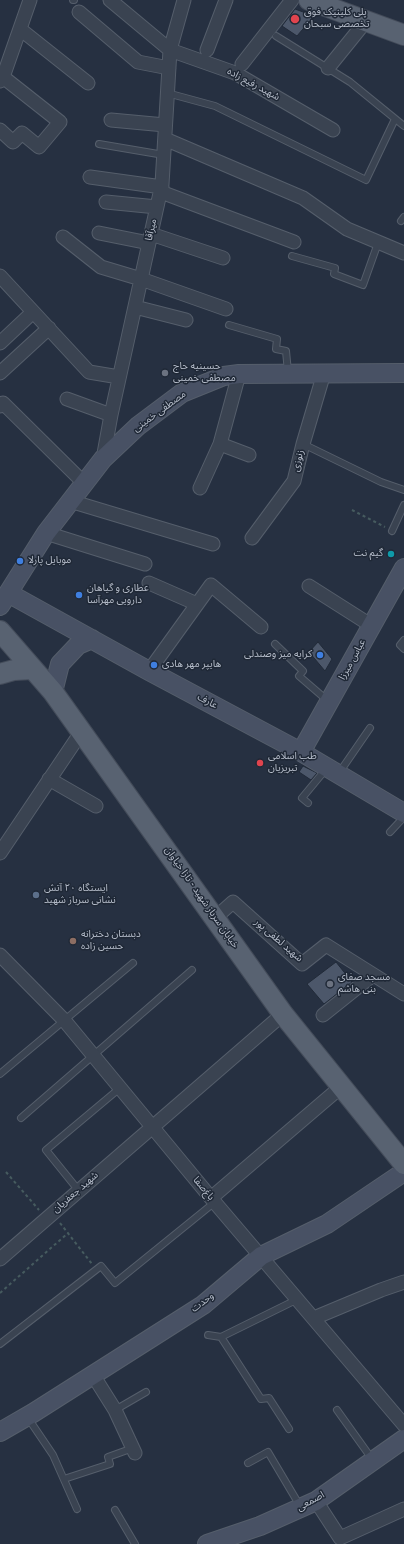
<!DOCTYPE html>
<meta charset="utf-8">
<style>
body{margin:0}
canvas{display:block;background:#263041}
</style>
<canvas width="404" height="1544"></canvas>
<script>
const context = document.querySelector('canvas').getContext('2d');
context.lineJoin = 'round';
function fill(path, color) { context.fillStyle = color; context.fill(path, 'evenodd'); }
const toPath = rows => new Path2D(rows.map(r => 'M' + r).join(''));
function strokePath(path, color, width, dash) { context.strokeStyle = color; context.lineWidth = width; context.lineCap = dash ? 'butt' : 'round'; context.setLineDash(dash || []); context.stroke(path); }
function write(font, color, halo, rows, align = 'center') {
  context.font = font + ' Overpass,"Noto Sans Arabic",sans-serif'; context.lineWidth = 3; context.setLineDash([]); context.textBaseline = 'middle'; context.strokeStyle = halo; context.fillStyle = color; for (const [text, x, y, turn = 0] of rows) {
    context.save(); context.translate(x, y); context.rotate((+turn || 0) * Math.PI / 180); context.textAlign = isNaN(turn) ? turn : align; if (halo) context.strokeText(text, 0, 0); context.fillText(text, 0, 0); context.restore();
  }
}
const building = toPath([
 [295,9,314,16,297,36,282,26,295,9],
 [318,642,332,659,325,671,309,652,318,642],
 [303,766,317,773,311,780,299,772,303,766],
 [336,962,352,982,324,1004,307,984,336,962]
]);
fill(building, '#4c576a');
strokePath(building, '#212a38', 1);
const lane = toPath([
 [73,0,74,0],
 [276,36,350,82,404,126],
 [167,93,215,106,366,180,395,119],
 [99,144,164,155],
 [401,221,404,217],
 [292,256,335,268,334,274,363,285,378,243],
 [229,325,277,339,276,349,286,351,288,372],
 [303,444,381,482,404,490],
 [392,531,404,505],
 [404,640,400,645,404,649],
 [275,644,303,671,299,676,328,701],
 [339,773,370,728],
 [308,803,302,798,326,769],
 [390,832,404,817],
 [0,1074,133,963],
 [21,1118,192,970],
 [79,1191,46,1150,120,1088],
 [208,1335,221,1337,298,1299],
 [221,1337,261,1399,269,1398,289,1429],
 [0,1344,101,1266,115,1283,215,1202],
 [115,1410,146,1392],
 [337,1410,372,1459],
 [28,1418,53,1455,77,1509],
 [248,1463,268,1452,300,1506],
 [64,1479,110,1464,108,1457,133,1448],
 [115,1510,135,1544]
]);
const street = toPath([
 [110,0,170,50,235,73,333,130],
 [79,12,138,62,169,68],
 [20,29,88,83],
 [207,50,226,0],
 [242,64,292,0],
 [328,68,366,21],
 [0,81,3,77,30,0],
 [111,120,165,125],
 [0,130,13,142,22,133,39,147,60,122,3,77],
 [165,139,303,198,347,229,404,253],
 [90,177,162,187],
 [161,192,294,242],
 [106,202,157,207],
 [99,233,149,243],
 [151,234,223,258],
 [63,237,101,267,141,279,226,309],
 [0,276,89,372,119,377],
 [135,307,186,320],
 [0,343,33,312],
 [0,373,49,328],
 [239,374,220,444,249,455],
 [67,399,111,415],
 [0,406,3,403,84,483],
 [103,459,111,415,162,184,170,50,184,0],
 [200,488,220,444],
 [70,501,213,544],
 [46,533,145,564],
 [252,538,294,481,303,444,324,373],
 [149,583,197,604],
 [309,586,372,626],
 [149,671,211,585,261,627],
 [49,779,96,806],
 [0,853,82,731],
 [215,918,233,902,302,964,326,945,404,994],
 [0,955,64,1020,211,1198,404,1425],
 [323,1015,373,975],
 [211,1198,342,1086],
 [0,1259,283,1014],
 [314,1318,381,1290,404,1282],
 [93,1375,115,1410,135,1453],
 [316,1501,340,1538,404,1509]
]);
const secondary = toPath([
 [8,593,149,671,301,752,404,813],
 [0,606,46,533,103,459,138,426,182,393,224,376,239,374,404,373],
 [53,692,60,664,78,645,92,639],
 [301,752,404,568],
 [0,1432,33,1413,203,1305,261,1256,327,1224,404,1172],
 [207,1544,260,1526,316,1501,404,1439]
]);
const primary = toPath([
 [309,0,404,35],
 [0,631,53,692,283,1014,404,1164],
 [0,674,14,670,32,669]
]);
strokePath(lane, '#555e6b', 8);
strokePath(street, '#555e6b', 15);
strokePath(secondary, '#555e6b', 20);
strokePath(primary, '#444c5a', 22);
strokePath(toPath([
 [352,510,385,527],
 [6,1172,39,1210],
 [60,1223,92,1264],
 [0,1293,68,1233]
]), '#465b5f', 2, [3, 3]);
strokePath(lane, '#3a4351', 6);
strokePath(street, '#3a4351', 13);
strokePath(secondary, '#485164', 18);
strokePath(primary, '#586271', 20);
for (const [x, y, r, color] of [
 [295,19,5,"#e0444e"],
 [165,373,4,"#6b7280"],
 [391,554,4,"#0f9aa8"],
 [20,561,4,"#3f7fe0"],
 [79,595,4,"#3f7fe0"],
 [320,655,4,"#3f7fe0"],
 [154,665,4,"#3f7fe0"],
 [260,763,4,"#e0444e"],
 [36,895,4,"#5c6f8a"],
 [73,941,4,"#8d6e63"],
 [330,984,4,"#6b7280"]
]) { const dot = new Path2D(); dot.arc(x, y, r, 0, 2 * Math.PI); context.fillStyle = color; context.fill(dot); strokePath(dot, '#1f2836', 1.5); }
write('10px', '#b7becb', '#1f2836', [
 ["پلی کلینیک فوق",304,13],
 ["تخصصی سبحان",304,25],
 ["حسینیه حاج",173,367],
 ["مصطفی خمینی",173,379],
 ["گیم نت",383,554,"right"],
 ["موبایل پارلا",28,561],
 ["عطاری و گیاهان",87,589],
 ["دارویی مهرآسا",87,601],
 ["کرایه میز وصندلی",312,655,"right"],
 ["هایپر مهر هادی",162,665],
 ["طب اسلامی",268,757],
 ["تبریزیان",268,769],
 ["ایستگاه ۲۰ آتش",44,889],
 ["نشانی سرباز شهید",44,901],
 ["دبستان دخترانه",81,935],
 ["حسین زاده",81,947],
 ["مسجد صفای",338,978],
 ["بنی هاشم",338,990]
], 'left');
write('10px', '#b7becb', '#1f2836', [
 ["شهید رفیع زاده",253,85,28],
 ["میرآقا",152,230,-77],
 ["مصطفی خمینی",160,412,-36],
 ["زنوزی",299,461,-76],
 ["عباس میرزا",353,660,-61],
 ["عارف",207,702,28],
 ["خیابان سرباز شهید - تازا خیاوان",201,898,55],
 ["شهید لطفی پور",278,941,41],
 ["باغ‌صفا",203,1189,50],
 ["شهید جعفریان",76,1193,-41],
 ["وحدت",203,1303,-37],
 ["اصمعی",311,1502,-29]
]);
</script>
